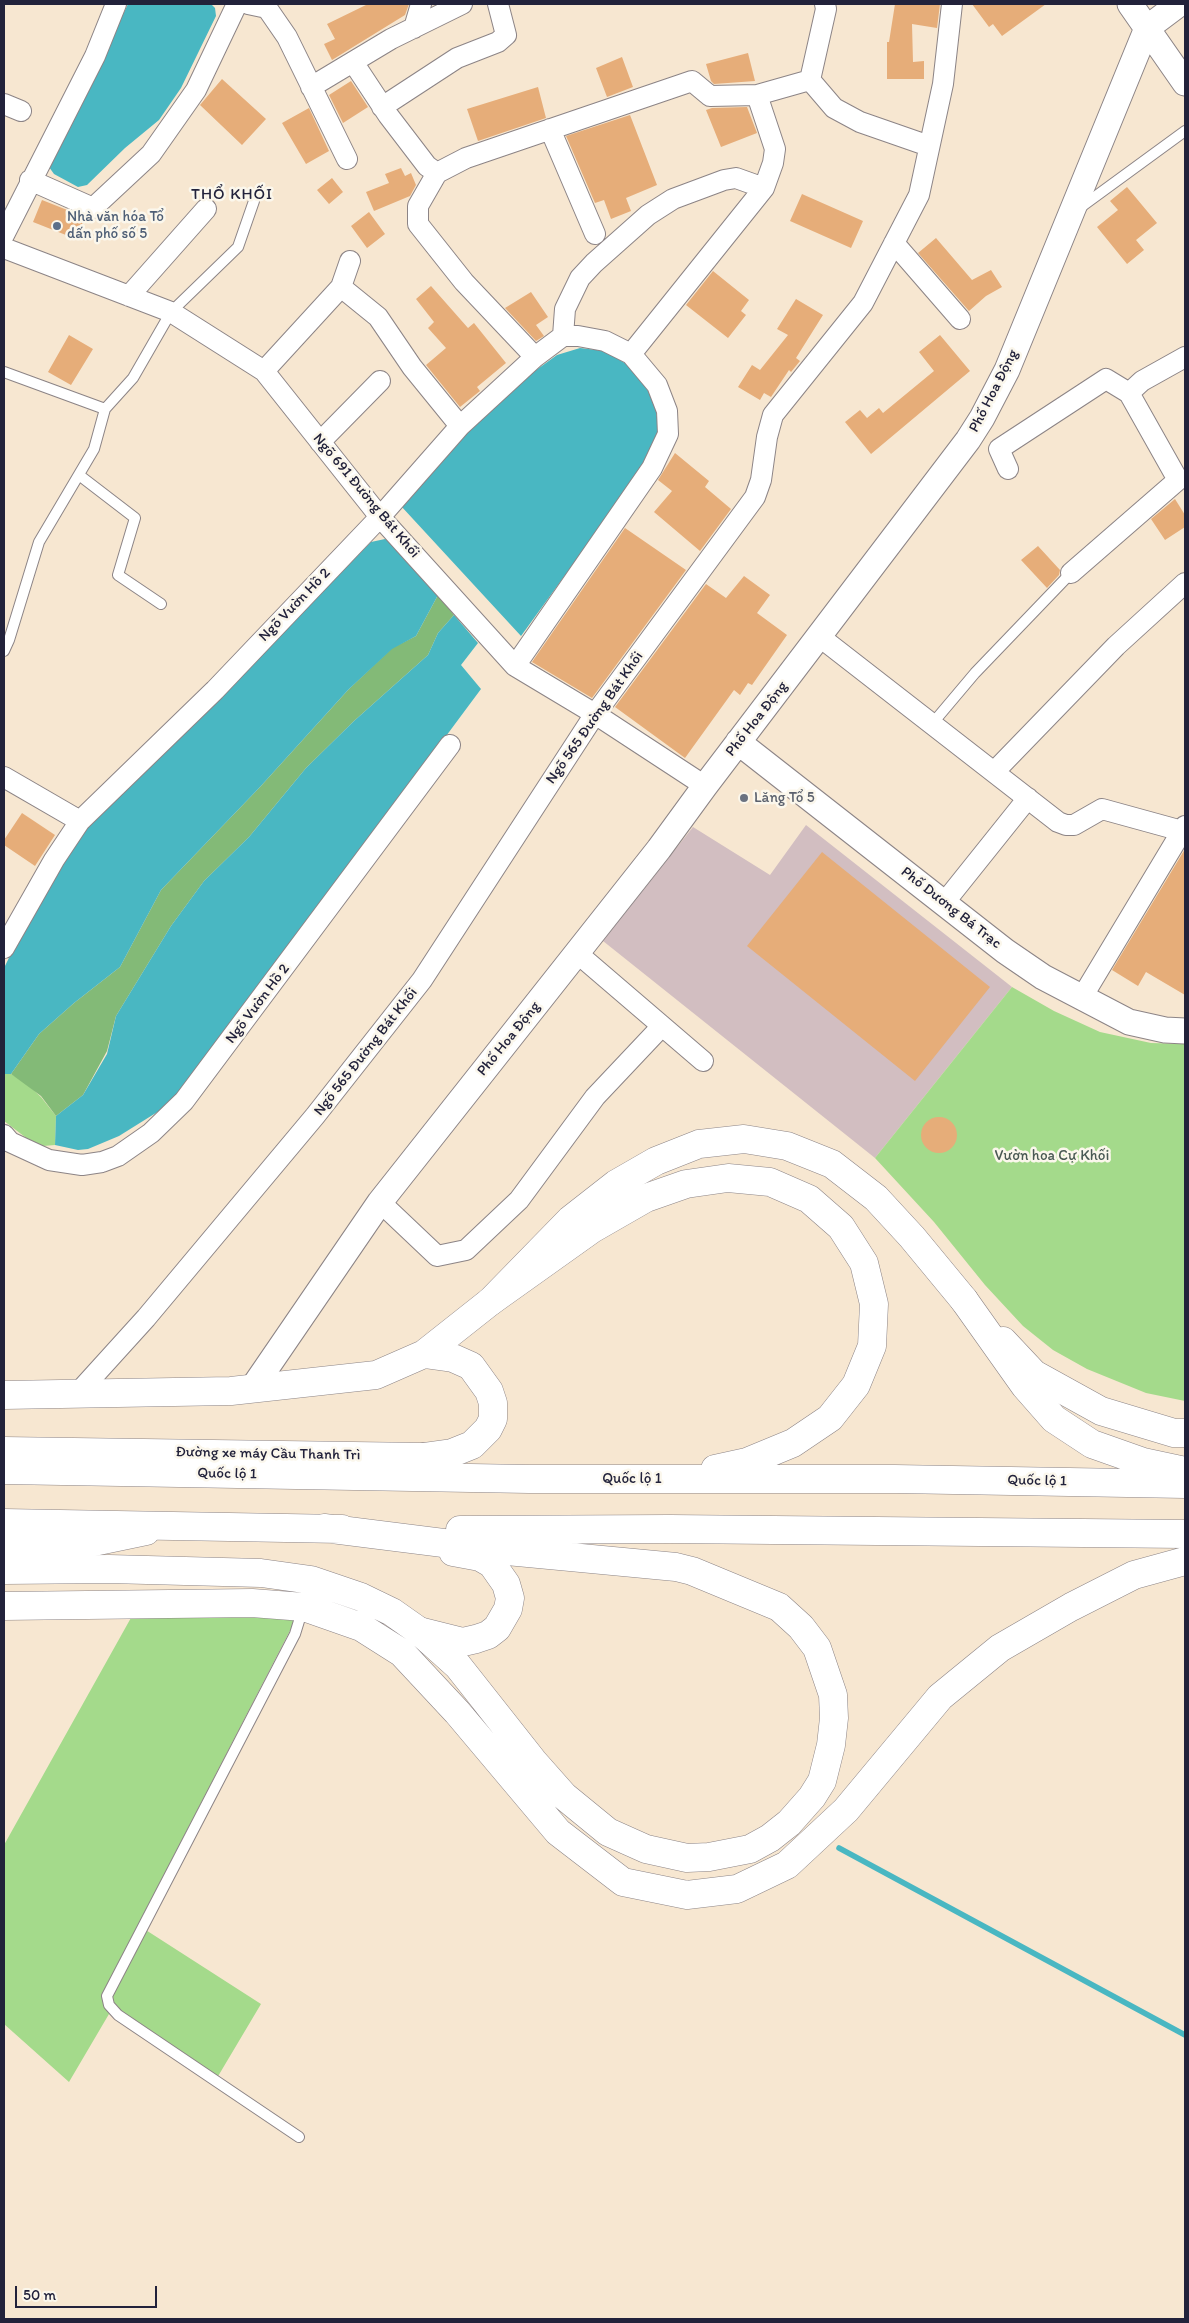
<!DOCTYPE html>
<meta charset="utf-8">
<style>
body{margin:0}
#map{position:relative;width:1189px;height:2323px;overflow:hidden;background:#f7e7d1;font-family:Itim,sans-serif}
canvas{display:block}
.frame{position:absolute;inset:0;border:5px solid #22223b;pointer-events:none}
.scale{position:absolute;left:15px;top:2286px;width:142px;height:22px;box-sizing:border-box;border:2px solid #22223b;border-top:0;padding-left:6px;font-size:15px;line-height:18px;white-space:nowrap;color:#22223b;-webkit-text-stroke:4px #fbf7ec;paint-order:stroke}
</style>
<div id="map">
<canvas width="1189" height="2323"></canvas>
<div class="frame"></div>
<div class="scale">50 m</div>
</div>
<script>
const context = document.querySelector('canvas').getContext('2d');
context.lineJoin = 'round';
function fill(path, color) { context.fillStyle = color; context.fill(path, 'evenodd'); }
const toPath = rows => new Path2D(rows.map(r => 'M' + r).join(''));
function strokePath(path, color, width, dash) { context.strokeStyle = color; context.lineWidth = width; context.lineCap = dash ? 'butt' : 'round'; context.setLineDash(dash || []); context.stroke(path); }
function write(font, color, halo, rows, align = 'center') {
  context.font = font + ' Itim,sans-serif'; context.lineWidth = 5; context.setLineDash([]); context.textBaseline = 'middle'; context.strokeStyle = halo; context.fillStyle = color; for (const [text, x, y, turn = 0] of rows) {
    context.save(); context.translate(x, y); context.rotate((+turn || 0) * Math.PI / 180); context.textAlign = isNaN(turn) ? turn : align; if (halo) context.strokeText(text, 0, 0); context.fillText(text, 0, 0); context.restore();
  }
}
fill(toPath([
 [806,825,1012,987,875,1158,603,941,693,827,770,875]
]), '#d2bec1');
fill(toPath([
 [1012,987,1054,1011,1100,1032,1151,1043,1185,1044,1185,1401,1146,1393,1087,1369,1053,1350,1023,1326,985,1285,934,1222,875,1158],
 [4,1074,11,1074,25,1082,41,1097,56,1116,55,1145,43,1146,29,1140,4,1121],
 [132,1616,297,1617,138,1925,261,2004,214,2083,109,2014,69,2082,4,2024,4,1845]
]), '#a4da8b');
fill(toPath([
 [438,595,454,615,438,633,428,655,354,721,306,768,249,837,204,881,171,926,116,1016,107,1051,83,1095,56,1116,41,1096,11,1074,39,1034,74,1003,120,967,161,890,260,787,348,690,392,648,416,636]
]), '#83ba77');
fill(toPath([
 [128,4,211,4,215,8,216,16,181,88,159,120,125,148,87,185,78,187,54,174,49,167],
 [580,348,605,351,628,365,645,385,655,405,658,424,656,441,642,469,521,636,401,506,478,418,521,381,557,355],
 [385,539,392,541,438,595,416,636,392,649,348,690,260,787,161,890,120,967,74,1003,39,1034,11,1074,4,1074,4,968,26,923,71,848,95,816,171,746,371,542],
 [454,615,478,643,461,665,481,689,189,1082,159,1111,119,1136,88,1149,78,1150,55,1145,56,1116,83,1095,107,1054,116,1016,171,926,204,881,249,837,306,768,354,721,428,655,438,633]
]), '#49b7c2');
strokePath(toPath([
 [839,1848,1185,2035]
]), '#49b7c2', 5.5);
fill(toPath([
 [368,4,409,4,405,15,332,60,324,44,335,39,327,24],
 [895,4,940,4,937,28,912,24,913,62,924,61,924,79,887,79,887,42,889,42],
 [972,4,1046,4,1002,36,993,24,989,27],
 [748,53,755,81,714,84,711,81,706,64],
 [622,57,633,87,607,97,596,68],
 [222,79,266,119,242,145,200,105],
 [351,81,368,107,343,123,329,95],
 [538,87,546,118,478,141,467,109],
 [747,107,757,133,721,147,706,110,712,108],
 [309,108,329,151,306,164,282,123],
 [630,115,657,185,626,198,631,211,611,219,604,200,595,203,566,136],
 [401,168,405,176,411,173,416,185,410,196,374,211,366,192,389,183,385,174],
 [332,178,343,192,329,204,317,190],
 [1127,187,1157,223,1136,240,1144,250,1127,264,1097,227,1118,210,1110,201],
 [802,194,863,221,851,248,790,221],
 [42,200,85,217,76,239,33,222],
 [369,212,385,234,367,248,351,226],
 [936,238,972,280,991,270,1002,287,986,296,969,311,918,253],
 [713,271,749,300,741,311,746,315,728,338,686,305],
 [431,286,468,328,474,323,506,363,477,387,480,391,460,407,426,365,446,348,428,328,434,322,416,299],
 [531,292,548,317,536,325,544,336,536,341,505,308],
 [796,299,823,315,796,358,800,361,791,372,789,370,771,397,764,393,760,400,738,387,752,365,760,370,788,335,777,329],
 [69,335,93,349,71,385,48,372],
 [940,335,970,371,871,454,845,422,860,410,867,418,879,408,883,413,934,371,919,352],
 [675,453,709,481,705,487,731,509,700,551,654,512,672,491,658,480],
 [1175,499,1185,515,1185,527,1165,540,1151,519],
 [625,528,686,570,592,698,532,662],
 [1038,546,1060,570,1059,575,1047,588,1021,560],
 [744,576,770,595,757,613,787,635,752,685,748,683,740,695,734,690,685,758,615,707,706,584,726,598],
 [22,813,55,835,35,866,4,845,4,840],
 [1185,849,1185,995,1146,972,1138,986,1112,970],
 [822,852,990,987,915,1081,747,946],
 '921 1135a18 18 0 1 1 36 0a18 18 0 1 1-36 0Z'
]), '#e6ad79');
const service = toPath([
 [1081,207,1185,131],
 [4,372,105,409],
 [79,475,135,518,118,575,161,604],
 [4,651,9,640,39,542,94,449,105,409,133,378,171,312,238,247,254,201],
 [932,724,975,673,1071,573],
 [299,2137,118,2015,109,2005,107,1996,295,1634,303,1608]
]);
const minor = toPath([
 [248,4,267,8,287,37,347,159],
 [414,28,421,4],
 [353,62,388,115,427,166,437,173,418,206,418,224,464,282,535,357],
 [810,80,834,108,860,122,929,146],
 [311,87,391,39,462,4],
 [4,104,21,111],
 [382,107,457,58,498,42,506,35,498,4],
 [550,129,595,234],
 [437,173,466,158,692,81,710,96,757,95,810,80,826,9,825,4],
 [30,180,93,208,151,154,196,90,237,4],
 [4,235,95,56,116,4],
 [894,243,960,319],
 [4,248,171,312,264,371,380,517,515,666,595,714,705,786],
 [341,287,378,317,412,367,460,426],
 [129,296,206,209],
 [563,336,565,309,580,278,594,263,648,215,673,199,724,180,736,178,764,188],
 [631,354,764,188,773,163,775,149,757,95],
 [264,371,341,287,350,261],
 [1129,393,1142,381,1185,357],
 [320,442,380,381],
 [1008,469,999,449,1106,379,1129,393],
 [1071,573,1178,480,1129,393],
 [820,637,1058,822,1066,825,1074,825,1102,809,1182,831],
 [994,772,1116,646,1185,583],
 [4,777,80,821],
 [944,903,1028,798],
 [4,948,54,860,80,821,215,690,380,517,460,426,535,357,563,336,578,336,605,341,631,354,657,385,667,411,668,434,652,468,515,666],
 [577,953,703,1061],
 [1081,999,1185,826],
 [4,1135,10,1142,49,1160,82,1165,102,1162,118,1156,151,1133,184,1101,450,745],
 [380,1202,437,1256,466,1250,519,1200,595,1097,662,1026],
 [78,1393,146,1318,315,1116,422,980,595,714,755,497,761,480,767,437,773,415,863,303,919,195,943,84,952,4]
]);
const tertiary = toPath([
 [1130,4,1185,83],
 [738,742,1005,951,1043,977,1129,1022,1165,1030,1185,1031],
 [252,1389,380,1202,659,849,705,786,968,440,982,418,1007,370,1147,28,1179,4]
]);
const secondary = toPath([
 [1003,1341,1034,1374,1101,1411,1174,1433,1185,1433]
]);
const primary = toPath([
 [4,1451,423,1457,447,1461],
 [4,1544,79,1545,146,1531]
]);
const trunk = toPath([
 [4,1395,231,1391,376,1375,424,1354,491,1301,570,1220,616,1184,656,1161,699,1144,744,1139,787,1146,832,1164,876,1198,912,1237,964,1300],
 [423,1457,452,1453,472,1445,488,1429,493,1419,493,1403,489,1391,471,1366,453,1358,424,1354],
 [419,1631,463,1642,476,1639,488,1635,497,1628,508,1609,510,1598,506,1584,492,1564,480,1557,453,1552]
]);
const motorway = toPath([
 [964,1300,1025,1386,1054,1419,1092,1444,1143,1462,1185,1471],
 [491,1301,592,1229,646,1198,686,1184,728,1178,770,1182,809,1199,841,1227,864,1263,874,1304,872,1346,856,1385,830,1418,793,1443,747,1462,715,1469],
 [4,1470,529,1479,895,1479,1185,1484],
 [4,1523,342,1529],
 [460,1530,670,1529,1185,1534],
 [4,1570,109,1569,261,1573,311,1580,361,1597,392,1612,419,1631,458,1666,533,1761,564,1796,608,1832,646,1849,687,1858,709,1857,750,1849,770,1838,789,1823,812,1797,822,1781,831,1745,834,1718,833,1695,817,1648,801,1627,779,1607,692,1571,676,1567,507,1551,324,1528],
 [4,1606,252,1603,304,1607,361,1627,402,1653,457,1712,558,1832,623,1882,687,1895,737,1889,787,1865,846,1810,940,1697,1000,1648,1071,1607,1134,1575,1185,1561]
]);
strokePath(service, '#8c8486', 12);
strokePath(minor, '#8c8486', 22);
strokePath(tertiary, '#8c8486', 27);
strokePath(secondary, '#8c8486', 29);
strokePath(primary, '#8c8486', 29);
strokePath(trunk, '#8c8486', 29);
strokePath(motorway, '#8c8486', 29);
strokePath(service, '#fff', 10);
strokePath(minor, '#fff', 20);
strokePath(tertiary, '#fff', 25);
strokePath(secondary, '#fff', 28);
strokePath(primary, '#fff', 28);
strokePath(trunk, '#fff', 28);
strokePath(motorway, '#fff', 28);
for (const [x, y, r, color] of [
 [57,226,5,"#5c6f8a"],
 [744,798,5,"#6b7280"]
]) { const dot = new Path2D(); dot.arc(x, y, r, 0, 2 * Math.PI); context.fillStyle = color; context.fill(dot); strokePath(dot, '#fbf7ec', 2); }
write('15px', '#4e5e75', '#fbf7ec', [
 ["Nhà văn hóa Tổ",67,217],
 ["dấn phố số 5",67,234]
], 'left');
write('15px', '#22223b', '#fbf7ec', [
 ["Phố Hoa Động",994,391,-63],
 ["Ngõ 691 Đường Bát Khối",366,496,50],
 ["Ngõ Vườn Hồ 2",295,605,-46],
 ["Ngõ 565 Đường Bát Khối",595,718,-55],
 ["Phố Hoa Động",757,719,-52],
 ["Phố Dương Bá Trạc",951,908,38],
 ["Ngõ Vườn Hồ 2",258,1004,-53],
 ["Phố Hoa Động",509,1039,-51],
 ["Ngõ 565 Đường Bát Khối",366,1052,-52],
 ["Đường xe máy Cầu Thanh Trì",268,1454,1],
 ["Quốc lộ 1",227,1474,1],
 ["Quốc lộ 1",632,1479],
 ["Quốc lộ 1",1037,1481,1]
]);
write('15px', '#5b616d', '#fbf7ec', [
 ["Lăng Tổ 5",754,798]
], 'left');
write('15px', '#495953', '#fbf7ec', [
 ["Vườn hoa Cự Khối",1052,1156]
]);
context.letterSpacing = '1px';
write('16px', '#22223b', '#fbf7ec', [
 ["THỔ KHỐI",232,195]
]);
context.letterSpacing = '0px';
</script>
